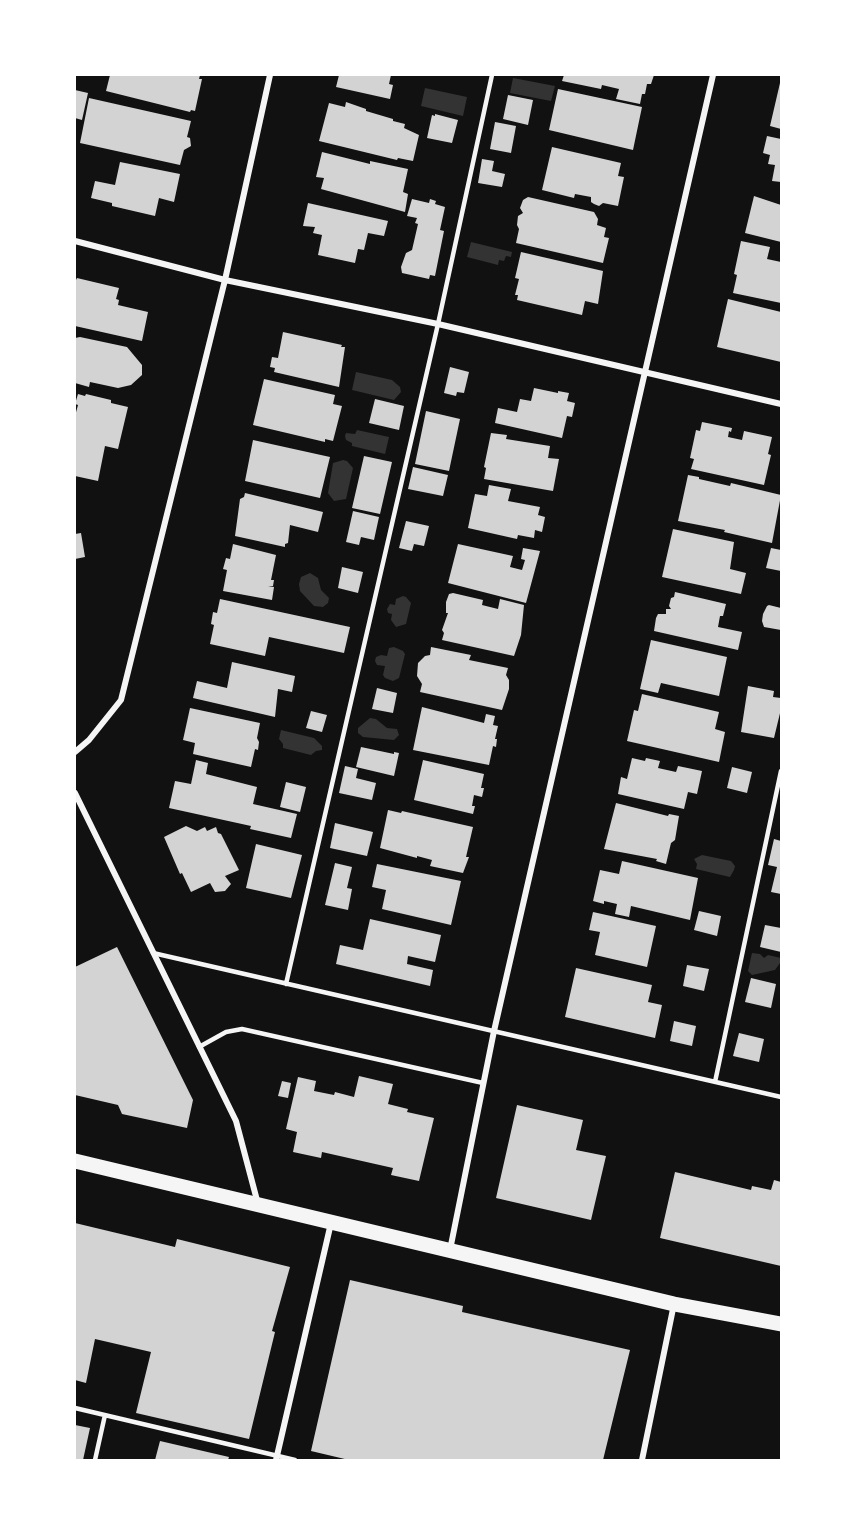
<!DOCTYPE html>
<style>
body{margin:0}
#map{position:relative;width:856px;height:1535px;overflow:hidden;background:#111;font-family:"Titillium Web",sans-serif}
canvas{display:block}
.frame{position:absolute;inset:0;border:76px solid #fff;pointer-events:none}
</style>
<div id="map">
<canvas width="856" height="1535"></canvas>
<div class="frame"></div>
</div>
<script>
const context = document.querySelector('canvas').getContext('2d');
context.lineJoin = 'round';
function fill(path, color) { context.fillStyle = color; context.fill(path, 'evenodd'); }
const toPath = rows => new Path2D(rows.map(r => 'M' + r).join(''));
function strokePath(path, color, width, dash) { context.strokeStyle = color; context.lineWidth = width; context.lineCap = dash ? 'butt' : 'round'; context.setLineDash(dash || []); context.stroke(path); }
fill(toPath([
 [513,78,555,86,551,101,510,93],
 [425,88,467,97,463,116,421,106],
 [471,242,512,252,511,257,506,256,504,261,499,260,498,265,467,257],
 [356,372,392,380,400,387,401,392,394,400,352,390],
 [357,430,389,437,385,454,352,446,352,443,346,440,345,436,346,433,355,434],
 [343,460,347,461,353,468,346,499,334,501,328,493,333,463],
 [310,573,318,578,321,590,329,598,328,603,323,607,314,606,300,591,299,584,301,577],
 [403,596,406,597,411,603,406,624,396,627,391,620,392,614,388,613,387,609,390,604,395,605,396,599],
 [394,647,403,651,405,654,399,678,393,681,385,678,383,675,385,666,377,665,375,661,376,657,381,655,387,656,389,648],
 [370,718,376,719,387,728,397,729,399,735,394,740,363,737,358,733,358,728],
 [281,730,314,738,322,746,322,750,316,751,311,755,283,748,283,744,279,739],
 [702,855,731,861,735,866,734,870,730,877,696,869,697,864,694,859],
 [752,953,760,954,764,958,768,955,781,958,780,963,775,970,752,975,748,971]
]), '#333');
fill(toPath([
 [110,75,200,75,199,79,202,79,195,111,191,110,190,112,106,91],
 [339,75,391,75,389,84,393,85,390,99,336,87],
 [564,75,654,75,651,84,647,84,645,94,642,94,640,104,616,99,619,89,602,85,601,89,562,81],
 [780,83,781,83,781,129,770,126],
 [558,89,642,107,633,150,549,130],
 [75,90,88,93,82,120,75,118],
 [508,95,533,100,528,125,503,119],
 [89,98,191,121,187,137,190,138,191,146,184,150,180,165,80,143],
 [346,102,366,109,366,111,393,119,393,121,405,124,404,128,419,135,413,161,398,158,397,160,319,141,329,103,345,107],
 [435,114,458,120,452,143,427,138,432,115,435,116],
 [495,122,516,126,511,153,490,149],
 [767,136,781,139,781,182,772,181,775,165,768,164,770,155,763,153],
 [552,147,621,163,618,176,624,177,618,206,603,203,599,206,594,204,591,202,591,197,575,194,574,198,542,190],
 [322,152,370,164,370,161,408,169,403,192,408,194,405,212,321,189,324,178,316,177],
 [482,159,494,161,492,171,505,174,502,187,478,183],
 [120,162,180,174,174,202,159,198,155,216,112,206,112,203,91,198,95,181,115,185],
 [754,196,781,205,781,242,745,233],
 [528,197,594,212,598,219,597,225,606,228,604,237,609,238,603,263,516,243,519,229,517,225,518,216,523,213,520,208,523,200],
 [412,199,429,203,430,199,436,201,435,204,445,207,440,230,444,231,435,276,430,275,429,279,402,273,401,267,406,253,412,250,418,224,415,223,417,218,407,216],
 [308,203,388,221,384,236,368,233,364,250,358,249,355,263,318,255,322,235,313,233,315,227,303,226],
 [741,241,770,247,767,259,781,262,781,303,733,293,737,275,734,274],
 [521,252,603,271,598,304,585,301,582,315,517,300,518,295,515,295,519,279,515,278],
 [77,278,119,288,116,299,119,300,118,305,148,312,142,341,75,326,75,282],
 [728,299,781,312,781,362,717,347],
 [283,332,342,345,341,347,345,347,339,387,274,372,275,368,270,367,272,357,278,358],
 [80,337,127,347,142,365,142,375,131,385,118,388,90,382,89,387,75,383,75,338],
 [450,367,469,372,464,393,457,392,456,396,444,393],
 [264,379,335,395,333,404,342,406,333,441,325,439,325,442,253,425],
 [534,388,558,393,558,391,569,393,567,401,575,403,572,417,567,416,562,438,495,423,498,408,517,412,520,399,531,401],
 [78,394,85,396,86,394,111,400,111,403,128,407,118,449,105,446,98,481,75,476,75,416,78,405,75,404],
 [375,399,404,406,399,430,369,423],
 [426,411,460,419,449,471,415,464],
 [702,422,732,428,731,432,729,431,728,437,742,440,744,431,772,437,768,454,771,455,764,485,691,469,694,459,690,458,696,430,700,431],
 [491,433,507,435,506,439,550,446,548,458,559,459,553,491,484,479,486,468,484,467],
 [253,440,330,457,320,498,245,481],
 [364,456,392,462,380,514,352,508],
 [413,467,448,475,443,496,408,489],
 [688,475,699,477,699,479,730,486,731,483,781,495,772,543,724,532,725,530,678,521],
 [489,485,511,489,508,501,540,507,538,515,545,517,542,532,535,530,534,538,518,535,517,539,468,528,475,494,487,496],
 [245,493,323,512,318,532,290,525,288,543,285,544,285,547,235,536,240,499,244,497],
 [353,511,379,517,374,540,361,537,359,545,346,542],
 [406,521,429,526,424,546,414,544,412,551,399,548],
 [673,529,734,542,730,569,746,573,741,594,662,577],
 [81,533,85,557,75,559,75,534],
 [233,544,276,555,271,580,274,580,273,586,268,586,274,587,272,600,223,591,227,570,223,569,226,558,230,559],
 [458,544,513,556,510,567,522,570,525,560,521,559,523,548,540,551,526,603,448,583],
 [771,548,781,550,781,571,766,568],
 [342,567,363,572,358,593,338,588],
 [675,592,726,604,723,616,720,616,718,627,742,632,738,650,654,631,656,618,658,614,666,614,666,609,671,609,669,606,671,598,674,597],
 [453,593,483,600,482,605,498,609,500,599,524,605,521,635,514,656,442,640,444,633,442,630,448,613,446,613,446,602,449,594],
 [220,599,350,627,344,653,269,637,265,656,210,644,214,625,211,624,213,612,217,613],
 [769,605,781,608,781,630,764,627,762,621,763,614,767,606],
 [651,640,727,657,719,696,661,683,658,693,640,689],
 [431,647,471,655,469,660,508,668,506,675,509,680,509,689,502,710,420,692,422,684,417,676,418,663,425,656,430,655],
 [232,662,295,676,292,692,278,689,275,717,193,698,197,681,227,688],
 [748,686,774,691,773,697,781,698,781,709,774,738,741,732],
 [377,688,397,693,393,713,372,709],
 [642,694,719,712,715,729,725,732,719,762,627,741,634,710,638,711],
 [422,707,484,723,486,714,495,716,493,725,498,726,495,739,497,739,496,747,493,746,489,765,413,750],
 [190,708,260,723,257,738,259,742,258,750,255,749,251,767,193,754,195,743,183,740],
 [311,711,327,715,322,732,306,728],
 [361,747,394,754,394,752,399,753,394,776,356,767],
 [632,758,645,761,646,758,660,761,658,768,676,772,678,766,702,771,697,794,688,792,684,809,618,794,621,777,627,779],
 [196,760,208,763,206,774,257,787,253,804,297,814,291,838,250,829,251,826,169,808,175,781,191,784],
 [423,760,484,774,481,788,484,788,482,797,474,795,472,806,475,806,473,814,414,800],
 [345,766,358,769,356,778,376,783,372,800,339,793],
 [732,767,752,772,747,793,727,788],
 [286,782,306,787,300,812,280,807],
 [616,803,668,816,669,814,679,816,675,840,671,843,666,864,656,861,657,859,604,849],
 [388,810,401,813,402,811,473,827,466,857,469,857,463,873,430,866,432,860,417,856,417,858,380,848],
 [335,823,373,832,367,856,330,848],
 [186,826,197,831,205,827,207,831,216,827,218,833,221,834,239,870,225,876,231,884,225,891,215,892,210,883,191,892,182,873,180,874,164,837],
 [774,839,781,841,781,894,771,892,777,867,768,865],
 [256,844,302,855,291,898,246,888],
 [622,861,698,878,690,920,631,906,629,917,615,914,617,904,604,901,604,904,593,901,600,870,619,874],
 [335,863,352,867,347,888,352,889,348,910,325,905],
 [377,864,461,881,451,925,382,909,386,890,372,887],
 [699,911,721,916,717,936,694,930],
 [593,912,656,926,647,967,595,955,600,932,589,930],
 [370,919,441,935,435,962,408,956,407,964,433,970,430,986,336,964,340,945,363,950],
 [765,925,781,928,781,952,760,947],
 [117,947,193,1100,187,1128,122,1114,118,1105,75,1095,75,967],
 [687,965,709,969,704,991,683,986],
 [576,968,652,985,648,1002,662,1005,655,1038,565,1017],
 [751,978,776,984,771,1008,745,1002],
 [674,1021,696,1026,692,1046,670,1041],
 [739,1033,764,1039,759,1062,733,1056],
 [359,1076,393,1084,388,1104,408,1109,407,1112,434,1118,419,1181,391,1175,393,1168,322,1152,321,1158,293,1152,297,1132,286,1129,298,1077,316,1081,314,1091,334,1095,335,1092,354,1097],
 [282,1081,291,1083,288,1098,278,1096],
 [517,1105,583,1120,576,1150,606,1156,591,1220,496,1198],
 [675,1172,751,1190,752,1186,771,1190,774,1180,781,1182,781,1266,660,1238],
 [75,1223,175,1247,177,1239,290,1267,272,1331,275,1332,249,1439,136,1413,151,1352,95,1339,86,1383,75,1380],
 [350,1280,463,1306,462,1312,630,1350,603,1460,349,1460,311,1451],
 [75,1425,90,1428,83,1460,75,1460],
 [160,1441,229,1457,228,1460,155,1460]
]), '#d3d3d3');
strokePath(toPath([
 [153,953,781,1097],
 [286,984,438,324,492,75],
 [199,1047,226,1032,242,1029,483,1083],
 [715,1082,781,771],
 [75,1408,295,1460],
 [95,1460,105,1415]
]), '#f5f5f5', 4.5);
strokePath(toPath([
 [75,241,225,280,438,324,781,404],
 [75,752,89,740,121,700,225,280,270,75],
 [75,793,236,1121,258,1204],
 [450,1250,494,1031,713,75],
 [276,1460,331,1223],
 [642,1460,674,1304]
]), '#f5f5f5', 6);
strokePath(toPath([
 [75,1161,674,1304,781,1324]
]), '#f5f5f5', 15);
</script>
